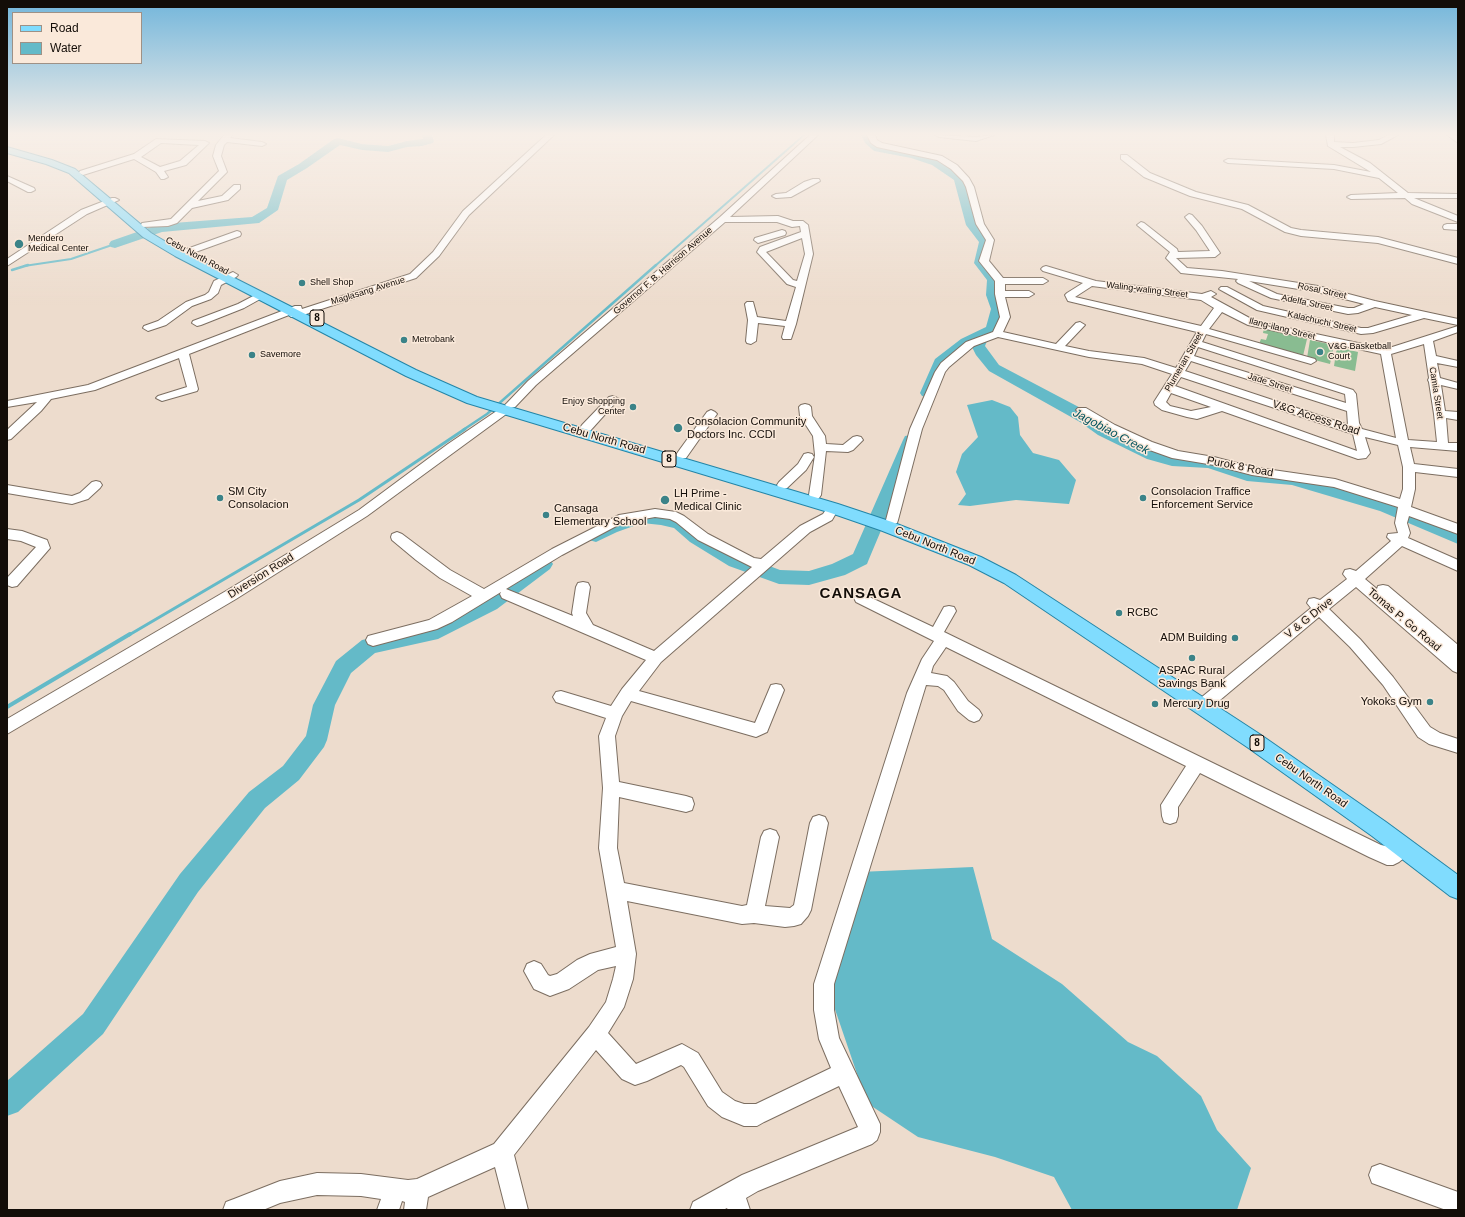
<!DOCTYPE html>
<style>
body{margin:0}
#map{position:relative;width:1465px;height:1217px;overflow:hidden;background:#eddccd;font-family:Helvetica,sans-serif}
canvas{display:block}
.frame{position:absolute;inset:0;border:8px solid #130d08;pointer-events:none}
.legend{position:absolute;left:12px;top:12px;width:130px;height:52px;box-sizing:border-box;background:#fae9da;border:1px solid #9e9186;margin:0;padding:5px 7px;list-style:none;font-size:12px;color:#130d08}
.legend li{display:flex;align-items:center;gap:8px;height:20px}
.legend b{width:20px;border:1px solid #9e9186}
</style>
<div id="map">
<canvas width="1465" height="1217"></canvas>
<div class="frame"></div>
<ul class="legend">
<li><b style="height:5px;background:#80dcfe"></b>Road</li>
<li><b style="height:11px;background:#64bac8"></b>Water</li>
</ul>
</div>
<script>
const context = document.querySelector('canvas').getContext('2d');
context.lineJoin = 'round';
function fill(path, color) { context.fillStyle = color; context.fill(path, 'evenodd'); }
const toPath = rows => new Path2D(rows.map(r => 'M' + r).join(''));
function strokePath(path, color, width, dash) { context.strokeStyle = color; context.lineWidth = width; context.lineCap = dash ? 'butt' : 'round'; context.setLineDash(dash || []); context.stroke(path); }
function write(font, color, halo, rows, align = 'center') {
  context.font = font + ' Helvetica,sans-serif'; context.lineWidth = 3; context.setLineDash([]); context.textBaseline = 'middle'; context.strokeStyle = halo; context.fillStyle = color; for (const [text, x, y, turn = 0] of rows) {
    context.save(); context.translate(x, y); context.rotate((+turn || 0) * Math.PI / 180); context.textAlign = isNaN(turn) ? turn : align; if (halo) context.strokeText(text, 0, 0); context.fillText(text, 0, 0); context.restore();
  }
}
fill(toPath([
 [1264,328,1307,339,1303,356,1259,344,1261,339,1266,340,1268,334,1263,333],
 [1310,340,1334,345,1330,364,1307,358],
 [1337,347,1358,352,1355,371,1334,366]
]), '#89bc91');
fill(toPath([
 [992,400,1010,407,1018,417,1020,435,1033,453,1059,460,1076,480,1069,504,1016,500,970,506,958,505,966,494,956,472,962,454,978,437,967,405],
 [973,867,992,939,1062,984,1128,1042,1157,1056,1201,1096,1217,1130,1251,1168,1237,1210,1072,1210,1054,1177,995,1157,918,1137,867,1103,826,983,859,872]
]), '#64bac8');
strokePath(toPath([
 [24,266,71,259,115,244],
 [655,266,804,135]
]), '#64bac8', 2);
strokePath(toPath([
 [12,270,28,265],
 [463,430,487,414,656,265]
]), '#64bac8', 2.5);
strokePath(toPath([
 [129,635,359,500,465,429]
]), '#64bac8', 3);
strokePath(toPath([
 [7,707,130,634]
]), '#64bac8', 4);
fill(toPath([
 [422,135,432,135,434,141,433,143,422,146,407,147,388,152,362,150,340,145,307,168,287,180,278,210,259,223,162,232,115,248,111,247,109,244,111,241,160,224,252,217,267,208,278,176,299,164,334,139,338,138,362,144,388,146,407,141,423,139,422,135],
 [861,135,871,135,873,139,882,147,913,152,940,161,965,178,978,225,991,242,987,263,1001,279,1000,295,1005,309,1000,329,998,332,989,336,985,346,999,365,1092,414,1110,427,1159,451,1172,454,1209,456,1248,469,1293,473,1392,503,1458,530,1458,544,1380,511,1292,485,1247,481,1208,468,1172,466,1147,459,1098,435,1080,422,989,371,976,355,971,345,947,364,934,396,928,398,922,396,920,393,935,359,961,339,986,327,991,309,986,295,987,280,974,263,979,242,966,225,954,180,932,165,911,158,874,151,865,143,861,135],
 [911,435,917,436,919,440,869,559,867,564,845,575,809,585,779,584,729,566,690,542,674,528,661,525,642,523,617,532,596,542,589,540,587,535,589,530,605,522,635,512,641,511,661,513,686,518,704,532,743,556,780,570,809,571,832,564,853,554,903,440,905,436,911,435],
 [543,557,550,559,553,564,550,569,497,609,438,639,375,653,351,673,335,705,327,740,324,747,299,780,265,808,198,892,103,1034,18,1112,7,1116,7,1081,83,1014,180,874,249,792,283,766,306,736,313,705,336,661,362,640,427,626,483,599,536,559,543,557]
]), '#64bac8');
const minor = toPath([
 [224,135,232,135,230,138,262,142,266,144,262,146,227,142,224,145,221,156,227,172,198,201,222,196,234,185,240,185,240,189,228,200,192,208,177,223,168,226,142,227,141,225,142,223,171,219,219,171,213,156,216,145,224,135],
 [546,135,554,135,469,215,439,256,416,278,297,317,291,317,289,315,189,354,198,389,197,391,162,401,156,398,158,396,187,387,179,358,95,390,51,399,41,411,11,439,7,440,7,430,37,402,7,407,7,401,88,385,295,306,301,306,302,309,410,274,433,252,463,211,546,135],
 [810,135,818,135,730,217,778,216,793,221,803,221,808,225,813,254,796,324,791,339,783,339,782,337,785,326,758,323,756,341,751,344,747,343,746,341,748,320,745,304,747,302,753,302,757,317,786,321,796,287,787,284,757,252,760,247,801,232,800,226,792,227,777,222,725,222,536,385,515,407,509,408,511,410,509,412,367,516,236,599,7,734,7,719,226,591,359,510,448,444,501,408,507,407,505,405,507,403,528,381,720,217,810,135],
 [802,238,805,254,797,281,793,280,766,252,802,238],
 [867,135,875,135,877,140,882,143,942,156,957,165,969,178,974,187,984,224,994,240,989,261,1003,278,1043,278,1048,281,1043,284,1005,284,1005,291,1029,291,1034,294,1029,297,1005,297,1010,317,1003,332,1056,344,1076,323,1080,322,1085,325,1065,346,1089,351,1144,358,1176,368,1197,332,1068,301,1065,295,1067,293,1083,283,1043,271,1041,269,1043,267,1046,266,1096,281,1202,294,1211,291,1216,294,1211,297,1255,321,1386,349,1458,326,1458,332,1433,341,1436,356,1458,361,1458,367,1437,363,1440,378,1458,383,1458,389,1441,385,1445,411,1458,412,1458,420,1446,418,1448,443,1458,443,1458,451,1410,447,1414,464,1458,469,1458,477,1415,472,1415,489,1411,507,1458,524,1458,534,1409,516,1407,523,1410,533,1408,538,1458,560,1458,571,1402,546,1365,579,1377,589,1378,586,1383,585,1388,586,1458,645,1458,673,1453,671,1356,587,1329,609,1360,639,1393,677,1430,727,1440,733,1458,739,1458,753,1429,744,1418,737,1383,685,1350,647,1319,617,1207,711,1202,713,1197,711,1194,706,1197,701,1311,608,1307,603,1309,599,1314,598,1320,600,1347,579,1343,574,1345,570,1350,569,1356,571,1391,541,1387,537,1388,534,1398,533,1395,523,1398,507,1334,487,1252,475,1214,465,1172,458,1144,448,1107,431,1076,410,1078,408,1086,408,1115,425,1152,442,1178,451,1214,457,1252,467,1335,479,1400,499,1403,489,1403,467,1398,445,1365,437,1370,453,1366,458,1358,459,1222,411,1197,419,1187,417,1162,410,1155,405,1154,402,1172,374,1142,364,1089,357,998,337,974,346,949,367,945,372,922,429,898,520,897,523,892,525,887,523,886,520,910,429,935,372,941,363,966,342,993,332,1000,317,995,294,995,281,979,261,986,240,976,224,966,187,963,181,951,169,937,160,877,147,871,143,867,135],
 [1092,286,1201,300,1214,308,1201,326,1075,297,1092,286],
 [1222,312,1248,325,1381,354,1396,438,1362,429,1359,423,1356,394,1353,390,1202,342,1206,334,1311,364,1316,361,1315,359,1209,329,1222,312],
 [1424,344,1429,378,1428,380,1429,382,1434,414,1437,442,1408,440,1391,354,1424,344],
 [1198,347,1345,394,1346,403,1194,356,1198,347],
 [1191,361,1347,411,1348,425,1185,371,1191,361],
 [1181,377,1353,434,1357,451,1175,386,1181,377],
 [1171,393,1211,407,1191,411,1170,406,1166,402,1171,393],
 [935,135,976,137,994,135,976,141,939,137,935,135],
 [1326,135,1334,135,1334,142,1353,143,1379,140,1388,135,1398,135,1381,144,1353,147,1340,147,1370,163,1408,193,1458,194,1458,198,1414,198,1458,216,1458,222,1412,204,1405,198,1351,199,1347,197,1351,195,1398,193,1379,178,1334,169,1228,163,1224,161,1228,159,1334,165,1371,172,1328,146,1326,135],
 [1447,135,1455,135,1458,137,1458,143,1447,135],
 [156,139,205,141,209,143,186,165,164,171,168,177,164,179,161,179,156,172,134,159,83,175,79,173,80,171,134,154,156,139],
 [161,143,199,145,180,161,160,167,141,157,161,143],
 [1121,155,1127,155,1150,173,1196,192,1248,205,1291,228,1301,230,1378,237,1458,258,1458,264,1378,243,1301,236,1285,232,1242,209,1190,196,1144,177,1121,159,1121,155],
 [7,176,34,188,35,190,31,192,28,192,7,181,7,176],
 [813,179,819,179,820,181,791,197,776,198,772,196,776,194,786,193,804,182,813,179],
 [112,198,115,198,119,200,87,214,7,266,7,259,81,210,112,198],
 [1189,214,1192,215,1202,226,1220,253,1215,257,1176,258,1187,268,1222,271,1318,286,1375,301,1458,319,1458,325,1424,318,1373,333,1361,334,1257,310,1219,289,1221,287,1227,287,1263,306,1361,328,1368,328,1412,315,1375,307,1358,313,1348,314,1271,298,1238,283,1236,281,1238,279,1181,273,1166,258,1170,252,1137,225,1141,222,1144,223,1177,249,1178,252,1210,251,1196,230,1185,217,1189,214],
 [1249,281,1317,292,1364,304,1354,308,1348,308,1277,294,1249,281],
 [1447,224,1458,224,1458,230,1444,229,1443,227,1444,225,1447,224],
 [782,230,785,231,786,233,785,235,758,243,754,240,755,238,782,230],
 [237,231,240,232,241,234,240,236,190,254,187,255,183,252,184,250,237,231],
 [233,272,238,275,236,277,221,285,218,293,211,299,192,306,166,325,148,331,143,328,144,326,158,321,186,302,205,295,209,292,214,281,233,272],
 [259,293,262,294,264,296,262,298,244,308,201,325,197,326,192,323,193,321,238,304,259,293],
 [613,396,619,399,617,401,590,431,582,431,580,428,582,425,609,397,613,396],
 [805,404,809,405,811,407,812,416,825,436,826,444,843,445,853,437,857,436,861,437,863,440,853,450,848,452,826,451,821,495,819,498,815,499,811,498,809,495,815,455,813,436,800,416,799,407,801,405,805,404],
 [711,410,715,412,717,414,686,458,678,458,676,455,678,452,707,412,711,410],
 [808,453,812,454,814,457,806,470,787,488,783,489,779,488,777,485,779,482,798,464,804,454,808,453],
 [96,481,100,482,102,485,100,488,88,499,72,504,7,493,7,485,72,496,80,493,92,482,96,481],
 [833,504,837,505,839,508,832,520,810,532,661,662,639,691,755,723,771,685,776,684,781,685,784,690,767,732,756,737,631,701,622,716,615,736,619,782,686,796,692,798,694,804,692,810,686,812,619,797,617,848,624,883,742,906,747,905,761,837,764,831,770,829,776,831,779,837,765,906,790,908,794,905,810,823,813,817,819,815,825,817,828,823,811,910,808,916,801,924,794,926,785,927,754,923,742,924,627,901,636,954,633,979,624,1007,608,1033,636,1064,682,1044,698,1053,722,1092,735,1101,744,1104,756,1104,831,1068,819,1039,814,1010,814,984,907,693,922,659,934,641,856,602,854,598,856,594,861,593,933,627,944,607,949,606,954,607,956,611,944,632,1381,845,1390,847,1404,839,1410,841,1413,847,1410,853,1399,862,1393,865,1387,865,1369,857,1200,773,1178,807,1178,816,1176,822,1170,824,1164,822,1162,816,1161,805,1186,766,946,647,933,666,931,673,947,676,954,682,968,701,979,710,982,715,979,720,974,722,969,720,958,711,944,690,938,686,926,685,834,984,834,1010,839,1038,880,1124,880,1132,877,1140,872,1144,758,1191,746,1198,750,1210,728,1210,727,1208,723,1210,690,1210,693,1202,742,1175,858,1127,839,1086,764,1122,757,1126,744,1126,722,1117,708,1106,684,1067,681,1065,647,1081,635,1085,622,1079,596,1050,514,1155,528,1210,506,1210,495,1167,428,1197,426,1210,404,1210,405,1202,402,1201,399,1210,377,1210,381,1199,361,1196,317,1195,280,1203,263,1210,223,1210,226,1202,234,1199,280,1181,317,1173,361,1174,408,1180,417,1179,494,1144,589,1027,606,1002,613,979,616,966,598,970,569,989,550,996,534,989,524,971,527,964,534,961,541,964,548,975,550,976,557,974,577,960,590,954,616,947,599,848,603,788,599,736,606,718,556,702,553,697,556,692,561,691,611,706,622,689,646,660,502,598,500,594,501,592,452,622,437,629,373,646,368,644,366,640,368,636,429,620,472,596,440,578,416,560,392,540,391,537,392,534,397,532,402,534,450,570,484,589,552,549,619,515,655,509,676,512,684,516,708,534,754,558,761,559,800,526,823,514,829,505,833,504],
 [655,517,670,519,676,522,698,540,752,567,654,651,593,625,586,613,590,587,588,583,583,582,578,583,576,587,572,613,573,616,506,589,562,555,622,523,655,517],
 [7,529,22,531,47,540,50,548,17,586,12,587,7,585,7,578,36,547,21,541,7,539,7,529],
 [1380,1164,1458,1192,1458,1210,1446,1210,1372,1183,1369,1175,1372,1167,1380,1164]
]);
const major = toPath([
 [7,147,52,160,75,169,151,233,183,252,416,370,477,397,838,504,892,522,981,557,1016,575,1261,735,1386,822,1458,875,1458,899,1450,896,1372,836,1247,747,1004,583,969,565,880,530,828,512,467,403,406,376,175,256,143,237,69,173,46,164,7,153,7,147]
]);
strokePath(minor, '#7c6e61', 2);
strokePath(major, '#2385a7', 2);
fill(minor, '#fff');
fill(major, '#80dcfe');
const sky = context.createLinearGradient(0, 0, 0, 305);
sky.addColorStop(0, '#73b6db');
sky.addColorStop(0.44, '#f7efe8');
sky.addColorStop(1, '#f7efe800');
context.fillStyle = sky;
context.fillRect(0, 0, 1465, 305);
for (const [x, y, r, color] of [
 [19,244,5,"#3b8388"],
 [302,283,4,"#3b8388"],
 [404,340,4,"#3b8388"],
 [1320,352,4,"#3b8388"],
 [252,355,4,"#3b8388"],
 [633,407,4,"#3b8388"],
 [678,428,5,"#3b8388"],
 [220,498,4,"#3b8388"],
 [1143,498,4,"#3b8388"],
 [665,500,5,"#3b8388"],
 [546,515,4,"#3b8388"],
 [1119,613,4,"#3b8388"],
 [1235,638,4,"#3b8388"],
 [1192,658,4,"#3b8388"],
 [1430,702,4,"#3b8388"],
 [1155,704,4,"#3b8388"]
]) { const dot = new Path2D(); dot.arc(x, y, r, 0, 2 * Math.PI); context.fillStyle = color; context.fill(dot); strokePath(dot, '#fae9da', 1.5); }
write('9px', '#130d08', '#fae9da', [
 ["Mendero",28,239],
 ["Medical Center",28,249],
 ["Shell Shop",310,283],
 ["Metrobank",412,340],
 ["V&G Basketball",1328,347],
 ["Court",1328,357],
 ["Savemore",260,355],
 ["Enjoy Shopping",625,402,"right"],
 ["Center",625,412,"right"]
], 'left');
write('9px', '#130d08', '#fae9da', [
 ["Cebu North Road",197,256,28],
 ["Governor F. B. Harrison Avenue",663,271,-41],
 ["Waling-waling Street",1147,290,7],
 ["Maglasang Avenue",368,291,-17],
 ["Rosal Street",1322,291,12],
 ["Adelfa Street",1307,303,12],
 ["Kalachuchi Street",1322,322,13],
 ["Ilang-ilang Street",1282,329,14],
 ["Plumerian Street",1184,362,-60],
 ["Jade Street",1270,383,18],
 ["Camia Street",1436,393,81]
]);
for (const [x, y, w] of [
 [317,318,14],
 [669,459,14],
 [1257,743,14]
]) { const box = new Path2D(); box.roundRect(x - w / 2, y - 8, w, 16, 3); context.fillStyle = '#fae9da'; context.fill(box); strokePath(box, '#130d08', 1); }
write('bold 10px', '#130d08', null, [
 ["8",317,318],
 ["8",669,459],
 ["8",1257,743]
]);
write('11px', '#130d08', '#fae9da', [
 ["V&G Access Road",1316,418,18],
 ["Cebu North Road",604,439,16],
 ["Purok 8 Road",1240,467,11],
 ["Cebu North Road",935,546,22],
 ["Diversion Road",261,576,-32],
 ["V & G Drive",1309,618,-39],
 ["Tomas P. Go Road",1404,620,40],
 ["Cebu North Road",1311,781,35]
]);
write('11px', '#130d08', '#fae9da', [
 ["Consolacion Community",687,422],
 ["Doctors Inc. CCDI",687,435],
 ["SM City",228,492],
 ["Consolacion",228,505],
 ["Consolacion Traffice",1151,492],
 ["Enforcement Service",1151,505],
 ["LH Prime -",674,494],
 ["Medical Clinic",674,507],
 ["Cansaga",554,509],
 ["Elementary School",554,522],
 ["RCBC",1127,613],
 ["ADM Building",1227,638,"right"],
 ["ASPAC Rural",1192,671,"center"],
 ["Savings Bank",1192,684,"center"],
 ["Yokoks Gym",1422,702,"right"],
 ["Mercury Drug",1163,704]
], 'left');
write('italic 12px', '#075660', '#fae9da', [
 ["Jagobiao Creek",1111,432,28]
]);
context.letterSpacing = '1px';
write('bold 15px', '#130d08', '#fae9da', [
 ["CANSAGA",861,594]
]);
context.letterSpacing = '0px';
</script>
